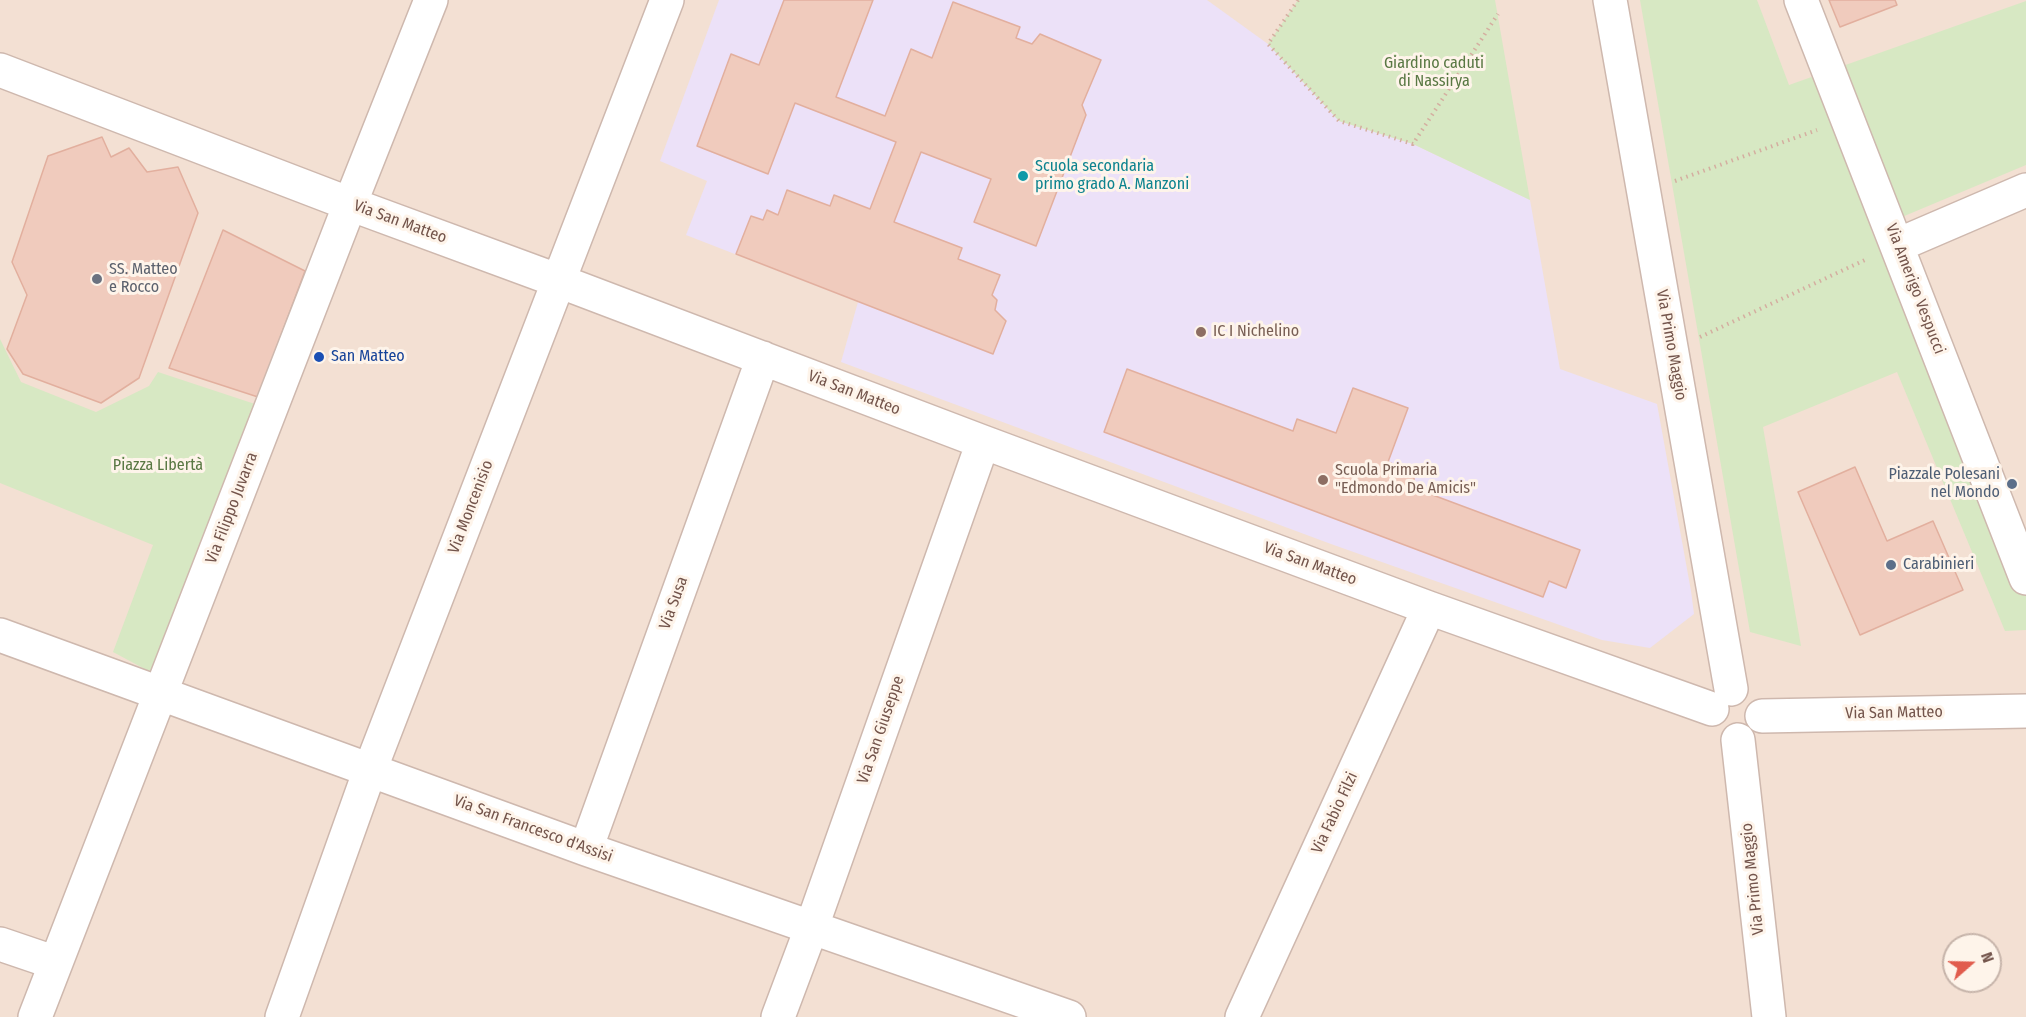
<!DOCTYPE html>
<meta charset="utf-8">
<style>
body{margin:0}
#map{position:relative;width:2026px;height:1017px;overflow:hidden;background:#fbefe4;font-family:"Fira Sans Condensed",sans-serif}
canvas{display:block}
.north{position:absolute;left:1942px;top:933px;width:60px;height:60px;box-sizing:border-box;background:#fef4ea;border:2px solid #c6b4aa;border-radius:50%;rotate:70deg;font-size:16px;font-weight:700;line-height:24px;text-align:center;color:#73544b}
.north::after{content:'';display:block;margin:auto;width:21px;height:27px;background:#e15c4d;clip-path:polygon(50% 0,100% 100%,50% 72%,0 100%)}
</style>
<div id="map">
<canvas width="2026" height="1017"></canvas>
<div class="north">N</div>
</div>
<script>
const context = document.querySelector('canvas').getContext('2d');
context.lineJoin = 'round';
function fill(path, color) { context.fillStyle = color; context.fill(path, 'evenodd'); }
const toPath = rows => new Path2D(rows.map(r => 'M' + r).join(''));
function strokePath(path, color, width, dash) { context.strokeStyle = color; context.lineWidth = width; context.lineCap = dash ? 'butt' : 'round'; context.setLineDash(dash || []); context.stroke(path); }
function write(font, color, halo, rows, align = 'center') {
  context.font = font + ' "Fira Sans Condensed",sans-serif'; context.lineWidth = 6; context.setLineDash([]); context.textBaseline = 'middle'; context.strokeStyle = halo; context.fillStyle = color; for (const [text, x, y, turn = 0] of rows) {
    context.save(); context.translate(x, y); context.rotate((+turn || 0) * Math.PI / 180); context.textAlign = isNaN(turn) ? turn : align; if (halo) context.strokeText(text, 0, 0); context.fillText(text, 0, 0); context.restore();
  }
}
fill(toPath([
 [0,0,2026,0,2026,1017,0,1017],
 [1954,945,1990,945,1990,981,1954,981]
]), '#f3e0d3');
fill(toPath([
 [719,0,1207,0,1268,44,1339,121,1413,144,1530,200,1560,369,1657,404,1691,591,1694,614,1650,648,1602,640,1331,544,841,362,858,302,686,235,707,181,660,161]
]), '#ece1f8');
fill(toPath([
 [1298,0,1495,0,1530,200,1413,144,1339,121,1268,44],
 [1640,0,1757,0,1789,85,2026,1,2026,165,1871,230,2026,594,2026,630,2005,631,1897,372,1763,427,1801,646,1750,632],
 [0,339,21,382,96,412,149,386,158,372,261,406,156,675,113,652,153,545,0,483]
]), '#d7e8c3');
const building = toPath([
 [784,0,873,0,836,97,885,116,911,49,932,58,953,2,1020,27,1016,38,1032,44,1040,34,1101,60,1082,105,1086,115,1036,246,974,222,991,179,921,152,894,222,962,248,958,259,1000,275,992,295,997,300,995,310,1006,321,993,354,736,254,751,216,763,220,767,210,778,215,787,190,830,206,834,195,870,209,896,142,795,103,768,174,697,146,731,54,759,65,784,0],
 [1829,0,1895,0,1897,5,1840,27,1829,0],
 [102,137,111,157,129,148,147,172,178,167,198,213,139,378,101,403,23,374,7,349,27,295,12,262,48,156,102,137],
 [223,230,305,271,258,397,169,368,223,230],
 [1127,369,1293,431,1297,419,1336,433,1353,388,1408,408,1388,462,1414,473,1414,488,1580,550,1566,588,1549,581,1543,597,1104,432,1127,369],
 [1855,467,1887,541,1933,521,1963,590,1860,635,1798,492,1855,467]
]);
fill(building, '#f0cbbd');
strokePath(building, '#e2af9e', 1.5);
const street = toPath([
 [1610,0,1731,689],
 [1801,0,2026,578],
 [0,70,350,204,559,281,983,442,1429,608,1712,709],
 [1898,245,2026,190],
 [0,635,586,849,1069,1017],
 [1762,716,2026,711],
 [1738,740,1769,1017],
 [586,849,763,358],
 [0,944,56,963],
 [35,1017,350,204,431,0],
 [282,1017,370,770,667,0],
 [778,1017,811,929,983,442],
 [1242,1017,1429,608]
]);
strokePath(street, '#ceb8ae', 36);
strokePath(toPath([
 [1298,0,1268,44,1339,121,1413,144,1498,14],
 [1675,181,1817,130],
 [1700,337,1867,259]
]), '#d4aea0', 4, [1.5, 4.5]);
strokePath(street, '#fff', 33);
for (const [x, y, r, color] of [
 [1023,176,6,"#0f9aa8"],
 [97,279,6,"#6b7280"],
 [1201,332,6,"#8d6e63"],
 [319,357,6,"#1a4fb4"],
 [1323,480,6,"#8d6e63"],
 [2012,484,6,"#5c6f8a"],
 [1891,565,6,"#5c6f8a"]
]) { const dot = new Path2D(); dot.arc(x, y, r, 0, 2 * Math.PI); context.fillStyle = color; context.fill(dot); strokePath(dot, '#fef4ea', 2); }
write('16px', '#597843', '#fef4ea', [
 ["Giardino caduti",1434,64],
 ["di Nassirya",1434,82],
 ["Piazza Libertà",158,466]
]);
write('16px', '#0d838f', '#fef4ea', [
 ["Scuola secondaria",1035,167],
 ["primo grado A. Manzoni",1035,185]
], 'left');
write('16px', '#73544b', '#fef4ea', [
 ["Via San Matteo",400,222,20],
 ["Via Amerigo Vespucci",1915,289,69],
 ["Via Primo Maggio",1671,345,80],
 ["Via San Matteo",854,393,21],
 ["Via Moncenisio",471,507,-69],
 ["Via Filippo Juvarra",232,508,-69],
 ["Via San Matteo",1310,564,20],
 ["Via Susa",674,603,-70],
 ["Via San Matteo",1894,713,-1],
 ["Via San Giuseppe",881,730,-71],
 ["Via Fabio Filzi",1335,813,-65],
 ["Via San Francesco d'Assisi",533,829,20],
 ["Via Primo Maggio",1753,879,-96]
]);
write('16px', '#5b616d', '#fef4ea', [
 ["SS. Matteo",109,270],
 ["e Rocco",109,288]
], 'left');
write('16px', '#785e54', '#fef4ea', [
 ["IC I Nichelino",1213,332],
 ["Scuola Primaria",1335,471],
 ["\"Edmondo De Amicis\"",1335,489]
], 'left');
write('16px', '#164399', '#fef4ea', [
 ["San Matteo",331,357]
], 'left');
write('16px', '#4e5e75', '#fef4ea', [
 ["Piazzale Polesani",2000,475],
 ["nel Mondo",2000,493],
 ["Carabinieri",1903,565,"left"]
], 'right');
</script>
